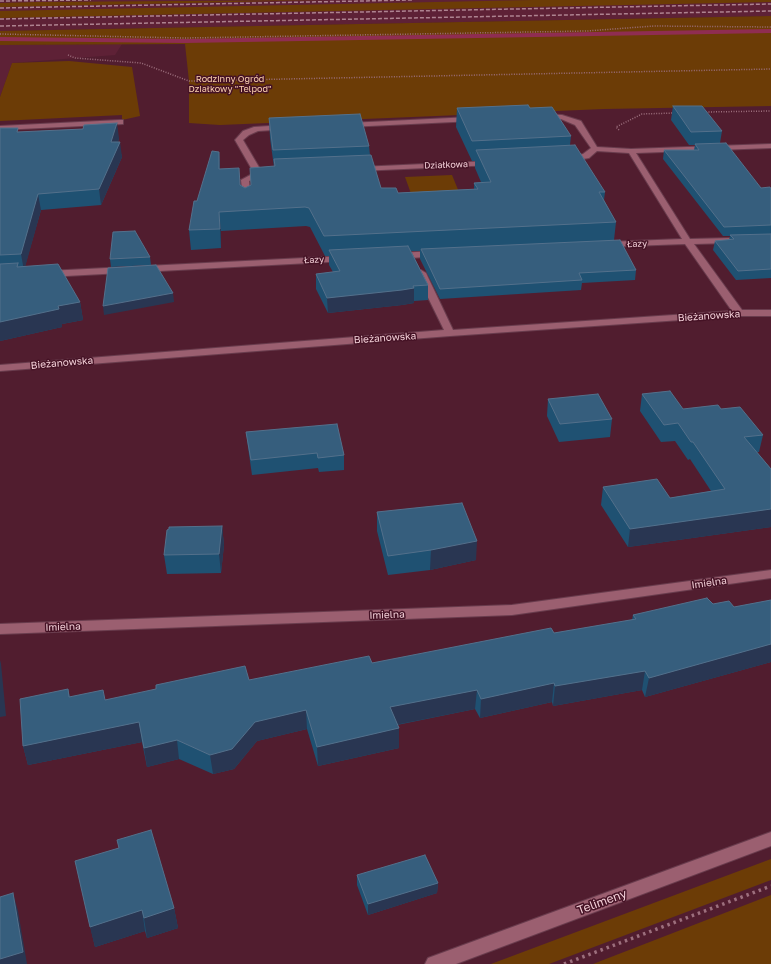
<!DOCTYPE html>
<meta charset="utf-8">
<style>
body{margin:0}
canvas{display:block;background:#511d2f}
</style>
<canvas width="771" height="964"></canvas>
<script>
const context = document.querySelector('canvas').getContext('2d');
context.lineJoin = 'round';
function fill(path, color) { context.fillStyle = color; context.fill(path, 'evenodd'); }
const toPath = rows => new Path2D(rows.map(r => 'M' + r).join(''));
function strokePath(path, color, width, dash) { context.strokeStyle = color; context.lineWidth = width; context.lineCap = dash ? 'butt' : 'round'; context.setLineDash(dash || []); context.stroke(path); }
function write(font, color, halo, rows, align = 'center') {
  context.font = font + ' "Golos Text",sans-serif'; context.lineWidth = 3; context.setLineDash([]); context.textBaseline = 'middle'; context.strokeStyle = halo; context.fillStyle = color; for (const [text, x, y, turn = 0] of rows) {
    context.save(); context.translate(x, y); context.rotate((+turn || 0) * Math.PI / 180); context.textAlign = isNaN(turn) ? turn : align; if (halo) context.strokeText(text, 0, 0); context.fillText(text, 0, 0); context.restore();
  }
}
fill(toPath([
 [0,0,771,0,771,16,0,31],
 [122,44,115,55,12,63,0,97,0,45]
]), '#5e2136');
fill(toPath([
 [326,0,0,7,0,3,38,2],
 [533,0,771,0,771,2,0,18,0,11],
 [771,16,771,106,604,109,220,125,189,123,189,81,185,44,0,45,0,31],
 [69,61,132,67,140,116,122,120,122,115,0,121,0,97,12,63],
 [452,175,461,197,413,199,405,177],
 [771,859,771,880,549,964,491,964],
 [771,895,771,964,593,964]
]), '#6c3c06');
fill(toPath([
 [771,29,771,33,185,43,0,41,0,37,185,39,771,29]
]), '#8f2d51');
const minor = toPath([
 [541,114,562,115,581,121,597,147,631,149,771,144,771,148,636,153,690,239,733,238,734,240,730,243,694,244,742,310,771,310,771,316,739,316,450,336,0,371,0,365,444,330,416,273,421,270,426,273,453,330,732,311,685,244,603,247,602,245,606,242,682,239,629,153,597,151,589,158,564,162,564,158,583,154,591,148,575,125,561,119,541,118,541,114],
 [471,117,474,117,474,121,348,127,344,125,348,123,471,117],
 [120,120,123,120,123,124,0,130,0,126,120,120],
 [285,125,289,127,288,129,258,131,249,135,243,140,263,174,249,181,251,203,247,205,244,205,241,180,254,173,235,140,243,131,254,127,285,125],
 [491,161,495,163,494,165,359,171,355,169,359,167,491,161],
 [436,251,439,252,440,254,439,256,397,259,392,256,397,253,436,251],
 [344,256,347,257,349,259,347,261,47,277,42,274,47,271,344,256],
 [771,570,771,578,512,615,0,634,0,624,512,605,771,570],
 [771,832,771,846,456,964,425,964,428,958,771,832]
]);
strokePath(minor, '#693c4d', 2);
strokePath(toPath([
 [0,34,185,38,587,31,654,26,771,27],
 [68,55,75,58,141,63,189,81,771,69],
 [706,112,771,111],
 [619,130,616,127,642,114,675,113]
]), '#9c6f7d', 1.5, [1, 1.5]);
strokePath(toPath([
 [564,964,771,886]
]), '#9c6f7d', 3.5, [2.5, 4]);
fill(minor, '#9b5f70');
strokePath(toPath([
 [0,1,91,0],
 [0,8,412,0],
 [0,19,771,4],
 [0,26,771,11]
]), '#ae8390', 1.5, [4, 2]);
fill(toPath([
 [673,106,722,131,720,143,761,188,771,189,771,278,736,280,713,250,715,241,729,240,730,236,723,236,663,159,664,150,694,150,695,145,689,145,671,120],
 [457,108,530,108,571,136,570,145,605,192,604,200,616,222,614,240,636,270,635,280,582,283,581,290,440,299,420,259,420,251,411,251,428,285,428,300,414,301,414,303,402,305,328,313,316,289,316,274,333,272,329,265,329,256,325,256,310,227,306,226,221,231,221,248,191,250,189,230,197,201,219,152,220,169,245,188,251,185,274,167,270,138,269,118,369,146,370,155,381,188,398,193,474,189,474,183,481,182,475,168,475,161,472,161,456,127],
 [0,128,19,132,119,138,118,142,122,157,101,205,41,210,25,266,80,302,83,320,62,324,62,327,0,341],
 [150,257,151,265,111,267,110,259],
 [642,394,683,409,721,409,763,435,759,452,757,452,771,469,771,527,628,547,601,505,603,487,670,498,711,491,690,459,688,460,675,441,661,442,640,411],
 [548,399,612,419,610,437,559,442,547,416],
 [246,432,344,455,344,470,319,472,318,468,252,475,248,447],
 [377,512,476,560,430,570,388,575,377,531],
 [222,526,224,545,221,573,167,574,164,555],
 [771,600,771,662,645,697,642,690,553,706,552,702,480,718,475,709,397,725,399,748,318,766,307,729,257,741,234,769,213,774,179,759,147,767,142,742,28,765,23,746,68,689,70,697,105,700,372,663,554,633,632,620,633,615,713,604,734,607],
 [75,861,174,908,178,928,147,938,145,931,95,947],
 [357,875,438,883,437,893,368,915,357,885]
]), '#1f5172');
fill(toPath([
 [117,123,119,138,114,156,120,142,122,157,101,205,99,189,111,142],
 [219,152,220,170,219,169],
 [38,194,41,210,24,271,21,254],
 [219,212,221,231,221,248,220,229],
 [414,288,414,303,402,305,328,313,327,298],
 [173,293,174,302,104,315,103,306],
 [80,302,83,320,62,324,62,327,0,341,0,322,58,306],
 [771,509,771,527,628,547,630,529],
 [222,526,224,545,221,573,219,554],
 [477,541,476,560,430,570,431,550],
 [771,644,771,662,645,697,649,678],
 [0,660,1,664,6,716,0,717],
 [645,671,642,690,553,706,555,686],
 [554,683,552,702,480,718,481,699],
 [477,690,475,709,390,726,390,707],
 [306,710,307,729,257,741,234,769,213,774,210,755,255,722],
 [139,722,142,742,28,765,23,746],
 [399,728,399,748,318,766,317,747],
 [177,740,179,759,147,767,144,748],
 [438,883,437,893,368,915,368,904],
 [13,893,18,911,27,964,0,964,0,959],
 [174,908,178,928,147,938,144,918],
 [142,910,145,931,95,947,90,927]
]), '#293652');
const building = toPath([
 [528,105,530,108,552,107,571,136,472,141,457,108,528,105],
 [673,106,702,106,722,131,691,132,673,106],
 [360,114,369,146,273,150,269,118,360,114],
 [117,123,111,142,120,142,99,189,38,194,21,254,0,255,0,128,18,128,17,132,83,129,84,125,117,123],
 [726,143,761,188,770,187,771,189,771,225,724,227,664,150,699,150,695,144,726,143],
 [575,145,605,192,599,192,616,222,324,236,309,208,305,207,219,212,220,229,189,230,194,201,197,201,212,151,219,152,219,169,239,168,240,185,245,188,251,185,250,168,275,166,274,159,371,155,381,188,396,188,398,193,478,189,474,183,491,182,476,150,575,145],
 [135,231,150,257,110,259,113,232,135,231],
 [771,234,771,269,738,271,715,241,734,239,730,235,771,234],
 [620,240,636,270,579,273,582,280,440,289,421,249,620,240],
 [408,246,428,285,413,286,414,288,402,290,327,298,316,274,340,271,329,250,408,246],
 [18,263,17,267,58,264,80,302,58,306,59,309,0,322,0,264,18,263],
 [156,265,173,293,103,306,108,268,156,265],
 [670,391,683,409,718,405,721,409,740,407,763,435,744,437,771,469,771,509,630,529,603,487,657,479,670,498,725,489,693,442,691,442,678,423,664,425,642,394,670,391],
 [598,394,612,419,560,424,548,399,598,394],
 [337,424,344,455,318,458,317,453,251,460,246,432,337,424],
 [462,503,477,541,431,550,388,556,377,512,462,503],
 [222,526,219,554,164,555,167,530,169,529,169,527,222,526],
 [707,598,713,604,729,601,734,607,771,600,771,644,649,678,645,671,555,686,554,683,481,699,477,690,390,707,399,728,317,747,306,710,255,722,232,749,210,755,177,740,144,748,139,722,23,746,20,699,68,689,69,697,103,690,105,700,156,689,156,685,245,666,249,680,369,656,372,663,551,628,554,633,636,619,633,615,707,598],
 [151,830,174,908,144,918,142,910,90,927,75,861,119,848,117,840,151,830],
 [425,855,438,883,368,904,357,875,425,855],
 [13,893,23,952,0,959,0,897,13,893]
]);
fill(building, '#365e7d');
strokePath(building, '#53708b', 1);
write('9px', '#f9cfad', '#451225', [
 ["Rodzinny Ogród",230,79],
 ["Działkowy \"Telpod\"",230,89]
]);
write('9px', '#f3d0d8', '#451225', [
 ["Działkowa",446,165,-2],
 ["Łazy",637,244,-2],
 ["Łazy",314,260,-3]
]);
write('10px', '#f3d0d8', '#451225', [
 ["Bieżanowska",709,316,-4],
 ["Bieżanowska",385,338,-4],
 ["Bieżanowska",62,363,-5],
 ["Imielna",709,583,-8],
 ["Imielna",387,615,-2],
 ["Imielna",63,627,-2]
]);
write('12px', '#f3d0d8', '#451225', [
 ["Telimeny",602,902,-20]
]);
</script>
